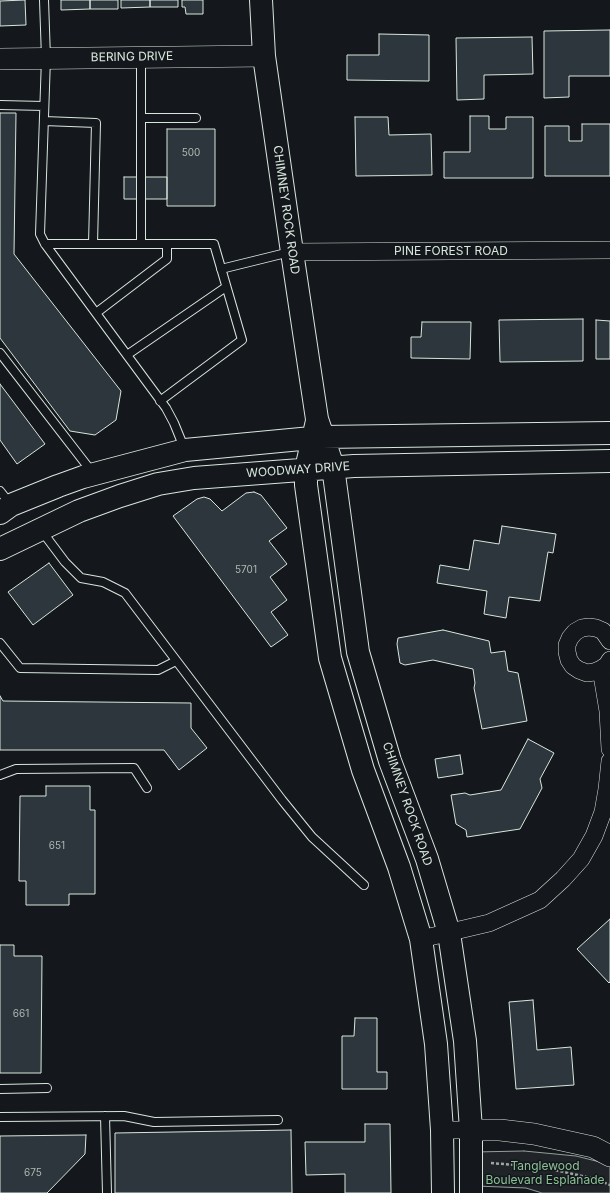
<!DOCTYPE html>
<style>
body{margin:0}
canvas{display:block;background:#14181c}
</style>
<canvas width="610" height="1193"></canvas>
<script>
const context = document.querySelector('canvas').getContext('2d');
context.lineJoin = 'round';
function fill(path, color) { context.fillStyle = color; context.fill(path, 'evenodd'); }
const toPath = rows => new Path2D(rows.map(r => 'M' + r).join(''));
function strokePath(path, color, width, dash) { context.strokeStyle = color; context.lineWidth = width; context.lineCap = dash ? 'butt' : 'round'; context.setLineDash(dash || []); context.stroke(path); }
function write(font, color, halo, rows, align = 'center') {
  context.font = font + ' Inter,sans-serif'; context.lineWidth = 3; context.setLineDash([]); context.textBaseline = 'middle'; context.strokeStyle = halo; context.fillStyle = color; for (const [text, x, y, turn = 0] of rows) {
    context.save(); context.translate(x, y); context.rotate((+turn || 0) * Math.PI / 180); context.textAlign = isNaN(turn) ? turn : align; if (halo) context.strokeText(text, 0, 0); context.fillText(text, 0, 0); context.restore();
  }
}
const green = toPath([
 [524,1151,576,1156,604,1163,610,1166,610,1193,542,1193,526,1188,476,1186,474,1152,524,1151]
]);
fill(green, '#202428');
strokePath(green, '#939e99', 1);
const building = toPath([
 [25,0,26,25,0,26,0,1,25,0],
 [61,0,90,0,90,9,61,10,61,0],
 [90,0,118,0,118,9,90,9,90,0],
 [121,0,150,0,150,7,121,8,121,0],
 [150,0,178,0,178,7,150,7,150,0],
 [182,0,203,0,203,14,186,14,185,7,182,7,182,0],
 [610,30,610,76,569,76,569,97,544,98,544,31,610,30],
 [379,34,429,35,429,81,347,80,347,55,379,55,379,34],
 [532,37,533,74,484,75,484,99,457,100,456,38,532,37],
 [0,113,16,113,14,254,121,391,116,420,95,435,70,431,0,338,0,113],
 [470,116,489,116,489,129,506,129,506,117,533,117,533,178,444,178,444,152,470,152,470,116],
 [355,117,388,117,389,135,431,134,432,175,356,176,355,117],
 [582,124,610,124,610,176,545,176,545,126,569,126,569,141,582,141,582,124],
 [167,129,215,129,215,206,167,206,167,129],
 [124,177,167,177,167,199,124,199,124,177],
 [583,319,583,361,500,362,499,320,583,319],
 [596,320,610,321,610,359,596,359,596,320],
 [422,322,471,322,470,359,411,358,411,337,421,337,422,322],
 [0,384,45,444,17,464,0,440,0,384],
 [254,492,261,495,287,528,269,541,287,564,270,577,287,600,271,612,288,635,271,647,173,516,197,499,204,497,210,499,222,511,246,493,254,492],
 [502,526,556,534,553,553,548,552,540,601,509,597,506,618,484,614,487,591,437,583,440,565,469,570,474,540,499,544,502,526],
 [49,563,73,595,33,625,8,592,49,563],
 [443,630,489,641,491,653,505,651,508,671,518,673,527,721,482,729,474,688,475,683,473,669,433,660,405,665,400,663,397,644,398,638,443,630],
 [0,696,3,701,191,703,191,728,207,748,179,770,164,750,0,750,0,696],
 [528,739,554,753,540,779,542,788,520,829,467,837,466,830,456,824,451,795,465,793,470,795,501,790,528,739],
 [460,755,463,774,438,778,435,759,460,755],
 [46,786,90,786,90,810,95,810,95,894,69,894,69,905,26,905,26,881,19,881,20,796,46,796,46,786],
 [610,919,610,982,609,983,577,949,610,919],
 [0,945,14,945,14,956,42,956,41,1073,0,1073,0,945],
 [533,1000,537,1050,571,1047,574,1085,516,1089,509,1002,533,1000],
 [355,1018,377,1018,377,1072,387,1072,387,1089,342,1089,342,1036,354,1036,355,1018],
 [365,1124,390,1124,391,1193,345,1193,345,1174,306,1175,305,1142,365,1142,365,1124],
 [291,1130,292,1193,115,1193,115,1133,291,1130],
 [86,1135,85,1154,47,1193,0,1193,0,1136,86,1135]
]);
fill(building, '#2c363c');
strokePath(building, '#d8e6dc', 1);
const service = toPath([
 [44,0,46,58,40,234,45,244,166,408,174,423,185,450],
 [141,58,141,118,196,118],
 [0,105,44,106],
 [141,118,141,244],
 [44,121,96,123,93,244],
 [45,244,214,244,242,340,160,401],
 [221,269,290,252],
 [96,313,167,259,167,244],
 [0,353,92,472],
 [127,355,226,287],
 [0,491,11,505],
 [41,530,65,562,81,578,103,582,125,593,282,800,312,837,364,885],
 [0,643,20,668,158,670,176,661],
 [0,775,16,769,134,768,147,788],
 [0,1089,47,1088],
 [105,1116,107,1193],
 [0,1117,124,1116,154,1122,278,1120]
]);
const minor = toPath([
 [292,252,610,250],
 [610,641,603,631,596,628,589,627,582,628,575,632,570,638,567,645,567,652,569,660,573,666,579,670,587,673,594,672,601,669,607,665,610,660],
 [601,669,608,711,610,749],
 [421,939,489,923,540,900,563,879,581,859,594,836,603,812,607,789,610,761],
 [442,1130,471,1130]
]);
const tertiary = toPath([
 [0,59,264,56],
 [471,1130,500,1130,534,1134,593,1147,610,1156]
]);
const secondary = toPath([
 [261,0,264,56,292,252,317,419,333,467,358,652,390,761,427,859,449,933,465,1041,471,1130,471,1193],
 [317,421,306,469,306,485,330,658,363,770,399,867,421,939,436,1044,442,1130,443,1193],
 [0,513,11,505,58,486,83,477,185,450,322,437,610,433],
 [0,549,79,511,120,496,158,484,194,478,354,466,610,461]
]);
strokePath(service, '#d8e6dc', 10);
strokePath(minor, '#d8e6dc', 18);
strokePath(tertiary, '#d8e6dc', 22);
strokePath(secondary, '#d8e6dc', 24);
strokePath(toPath([
 [491,1163,541,1167,596,1179,610,1185]
]), '#9da8a2', 2.5, [3, 2]);
strokePath(service, '#14181c', 8);
strokePath(minor, '#14181c', 17);
strokePath(tertiary, '#14181c', 21);
strokePath(secondary, '#14181c', 22);
write('10px', '#adbab4', null, [
 ["500",191,153],
 ["5701",246,570],
 ["651",57,846],
 ["661",21,1014],
 ["675",33,1173]
]);
write('12px', '#d8e6dc', '#14181c', [
 ["BERING DRIVE",132,57,-1],
 ["CHIMNEY ROCK ROAD",286,210,82],
 ["PINE FOREST ROAD",451,251],
 ["WOODWAY DRIVE",298,470,-4],
 ["CHIMNEY ROCK ROAD",407,804,71]
]);
write('12px', '#8ac095', '#14181c', [
 ["Tanglewood",545,1166],
 ["Boulevard Esplanade",545,1180]
]);
</script>
